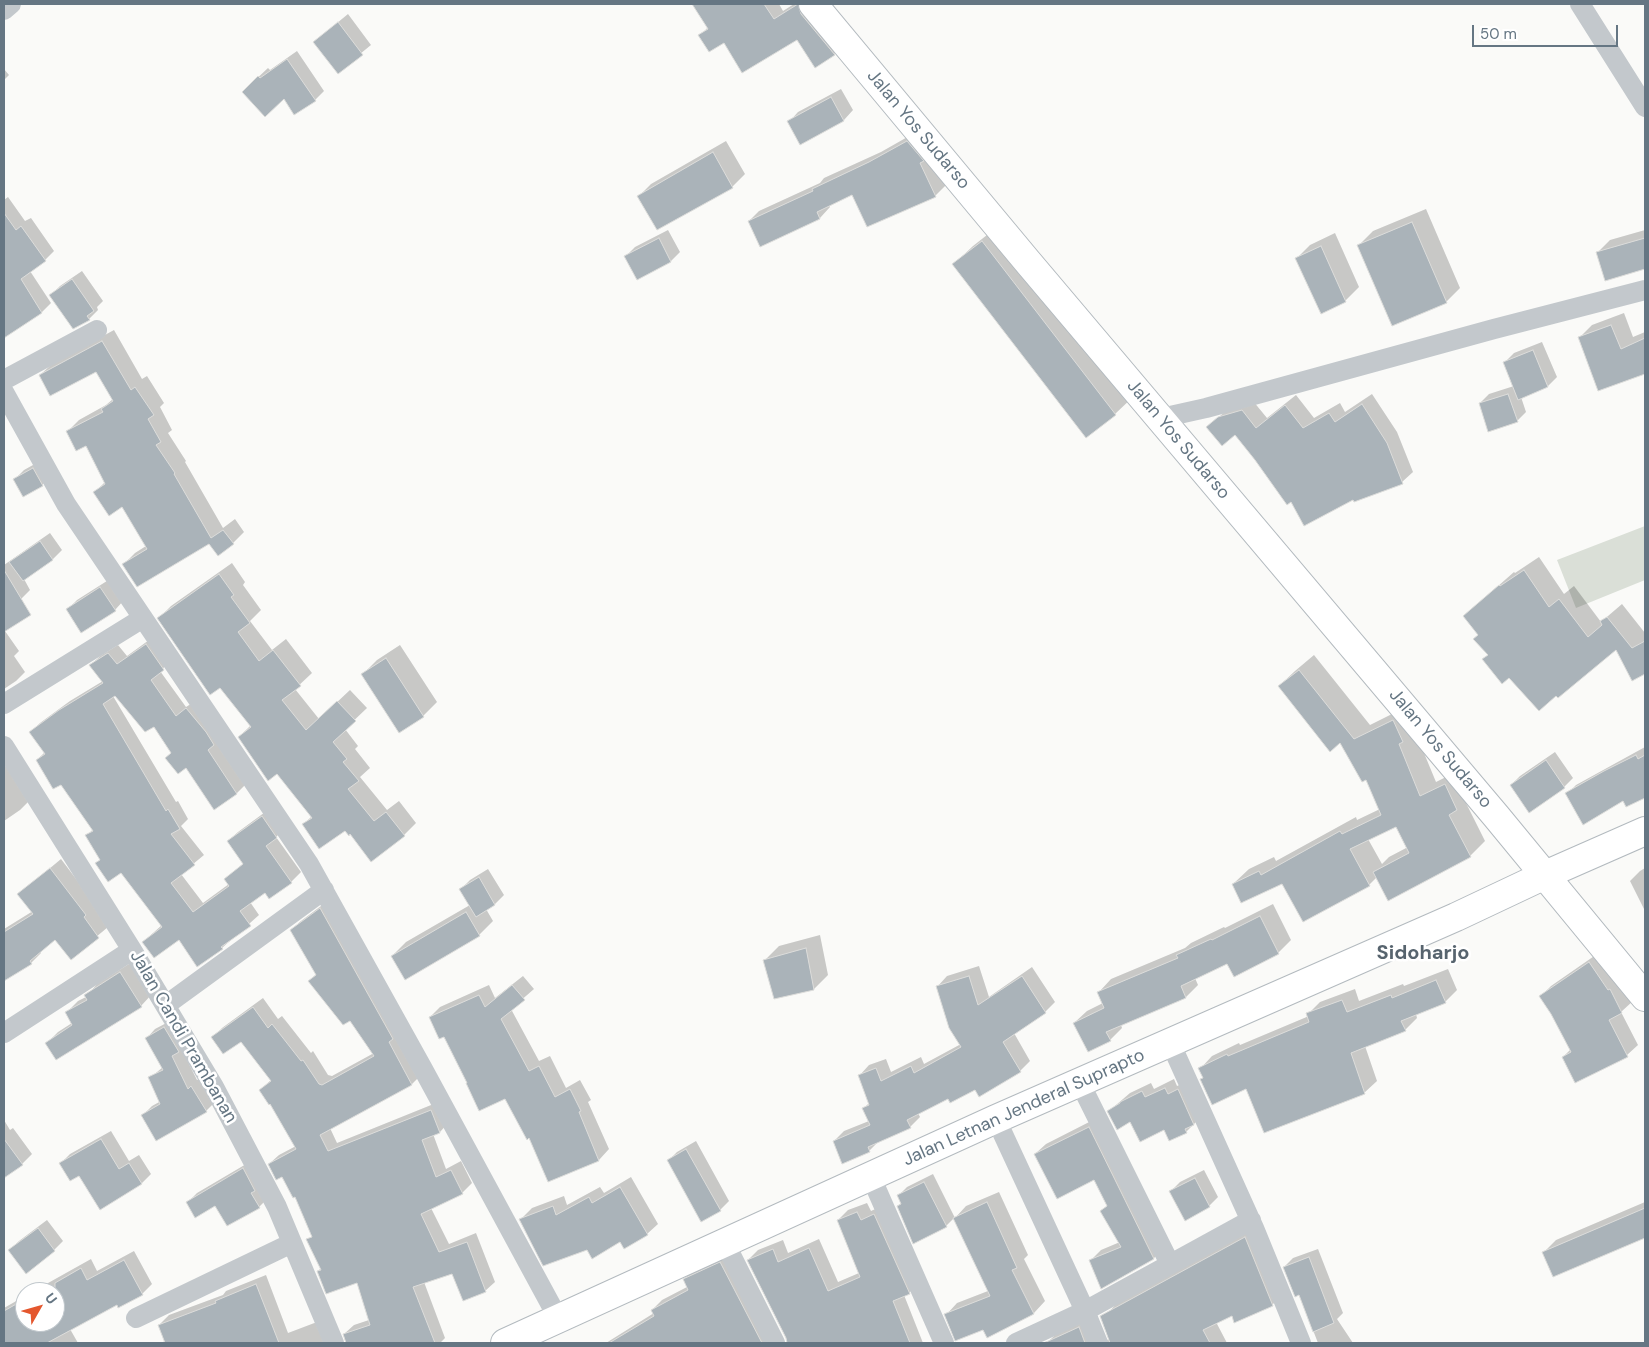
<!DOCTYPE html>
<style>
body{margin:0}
#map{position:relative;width:1649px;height:1347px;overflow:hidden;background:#fafaf8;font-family:"DM Sans",sans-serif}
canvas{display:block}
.frame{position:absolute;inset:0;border:5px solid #657683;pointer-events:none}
.north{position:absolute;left:15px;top:1282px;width:50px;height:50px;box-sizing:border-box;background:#fff;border:1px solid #c1c8cd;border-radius:50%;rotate:52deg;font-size:14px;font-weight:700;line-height:20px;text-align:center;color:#657683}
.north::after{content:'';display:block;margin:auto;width:18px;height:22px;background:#e4572e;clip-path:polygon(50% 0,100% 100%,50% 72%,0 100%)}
.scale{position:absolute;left:1472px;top:25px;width:146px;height:22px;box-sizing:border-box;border:2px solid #657683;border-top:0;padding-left:6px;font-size:15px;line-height:18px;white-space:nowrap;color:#657683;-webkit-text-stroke:4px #fff;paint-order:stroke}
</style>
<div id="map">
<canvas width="1649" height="1347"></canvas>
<div class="frame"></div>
<div class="north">U</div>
<div class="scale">50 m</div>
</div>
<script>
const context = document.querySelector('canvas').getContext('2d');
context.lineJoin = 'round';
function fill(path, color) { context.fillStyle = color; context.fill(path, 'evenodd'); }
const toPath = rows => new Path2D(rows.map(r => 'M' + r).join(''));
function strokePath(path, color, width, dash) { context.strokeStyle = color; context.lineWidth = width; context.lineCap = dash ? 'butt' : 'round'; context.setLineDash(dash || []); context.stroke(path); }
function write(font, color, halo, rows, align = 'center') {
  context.font = font + ' "DM Sans",sans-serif'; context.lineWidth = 5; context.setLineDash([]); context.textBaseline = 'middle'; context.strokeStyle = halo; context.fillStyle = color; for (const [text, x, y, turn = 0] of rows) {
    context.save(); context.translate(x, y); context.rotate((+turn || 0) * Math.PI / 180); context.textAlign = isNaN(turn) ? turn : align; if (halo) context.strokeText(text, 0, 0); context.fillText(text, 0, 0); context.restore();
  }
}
fill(toPath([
 [1645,526,1645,580,1576,608,1557,560]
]), '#dadfd7');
fill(toPath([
 [694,4,779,4,783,11,794,4,809,4,843,45,834,54,815,66,798,39,724,41,700,36,708,27],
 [348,14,371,45,338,72,314,42],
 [297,51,324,91,315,100,284,98,252,83,268,68,270,70],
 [4,69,9,75,4,80],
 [841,89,853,110,844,120,800,143,789,122,798,112],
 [918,131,931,152,946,185,935,196,852,194,829,205,830,207,820,218,760,245,749,221,759,211,820,183,824,178,881,152],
 [726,141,745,174,732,187,657,229,639,196,651,184],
 [8,197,25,221,31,218,54,251,45,260,30,271,51,303,42,312,4,336,4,200],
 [1426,209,1460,288,1446,302,1359,245,1373,231],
 [1001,224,1134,396,1115,414,954,264,973,246],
 [668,230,680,252,671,261,626,256,635,247],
 [1645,230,1645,267,1606,279,1598,252,1610,240],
 [1335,233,1359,287,1345,301,1296,259,1310,245],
 [82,271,103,301,97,307,98,310,89,319,51,295,60,286],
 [1624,313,1633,337,1645,332,1645,374,1639,376,1579,338,1592,325],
 [114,330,142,379,147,376,164,403,160,407,172,430,168,433,186,461,185,462,223,528,235,519,244,532,233,543,209,542,124,564,135,553,146,546,123,505,95,492,105,482,86,445,67,432,79,420,106,405,113,399,96,370,40,375,52,364],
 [1542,342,1557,377,1548,386,1521,397,1526,412,1517,421,1480,403,1489,394,1514,386,1504,363,1514,353],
 [1372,394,1397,432,1413,472,1402,482,1354,498,1292,501,1236,434,1208,427,1230,407,1253,401,1267,418,1296,395,1314,418,1340,403,1345,412],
 [42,460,51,476,42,485,15,479,24,470],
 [50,533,62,550,53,559,24,579,30,590,21,599,4,607,4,565],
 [1539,557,1564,594,1574,586,1601,622,1622,604,1645,633,1645,673,1633,679,1616,648,1509,677,1484,659,1489,654,1480,634,1464,616,1514,572,1515,573],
 [232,563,245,582,243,585,261,610,250,621,272,650,286,639,312,673,295,689,319,719,350,690,367,708,345,729,358,746,355,749,370,768,360,777,387,810,399,801,416,823,404,835,350,833,345,830,304,824,312,816,277,772,239,737,251,725,220,686,159,618,171,606],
 [110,579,124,600,115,610,68,609,77,600],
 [5,631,19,651,14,656,25,672,16,681,4,689],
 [156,635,172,660,160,671,186,707,197,700,246,784,236,794,187,766,173,752,154,725,115,694,113,696,176,802,178,801,188,819,181,826,204,855,181,874,203,903,229,884,225,879,244,863,228,841,238,832,272,807,286,827,276,837,301,872,291,882,269,897,265,892,250,902,259,915,222,948,197,965,180,938,143,942,162,925,121,871,97,863,101,859,87,836,93,829,61,783,37,760,45,752,31,732,40,723,70,701,103,681,91,665,100,656,118,645,127,656],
 [400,645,437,702,423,716,399,731,363,674,377,660],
 [1314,655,1370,725,1408,706,1414,729,1436,782,1460,770,1472,794,1465,801,1485,841,1470,856,1377,877,1369,885,1303,921,1282,883,1233,884,1249,869,1274,857,1276,861,1356,817,1357,820,1380,809,1367,778,1340,741,1279,686,1295,671],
 [1397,825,1408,847,1389,857,1382,864,1368,839],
 [1645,747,1645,796,1627,806,1624,800,1567,794,1576,785],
 [1555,752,1573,778,1564,787,1511,785,1520,776],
 [6,766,29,801,20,810,4,821,4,767],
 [61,859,95,904,108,927,71,958,55,938,40,951,41,953,31,963,4,980,4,929,33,911,19,894],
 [1645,868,1645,911,1630,881,1640,871],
 [488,869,504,895,495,904,486,909,493,921,479,935,392,956,406,942,470,905,461,889,470,880],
 [329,900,421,1075,412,1084,330,1128,337,1143,441,1101,449,1122,440,1132,433,1134,446,1169,461,1161,472,1183,462,1193,431,1208,449,1244,476,1233,495,1282,485,1291,453,1272,424,1282,445,1338,440,1343,348,1343,350,1339,344,1334,354,1325,369,1320,358,1281,318,1271,321,1268,308,1240,313,1235,295,1196,282,1175,269,1164,279,1155,296,1146,271,1102,260,1090,272,1079,241,1040,213,1038,222,1028,263,998,278,1019,282,1016,311,1053,313,1051,328,1075,332,1076,374,1053,350,1019,310,981,316,974,291,930,301,921],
 [1273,904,1291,940,1278,953,1234,975,1228,962,1195,978,1198,985,1186,997,1121,1025,1122,1028,1110,1040,1074,1023,1087,1011,1103,1003,1099,992,1111,979,1185,948,1191,943,1224,927,1225,928],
 [820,935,828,975,814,989,765,960,779,946],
 [1600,952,1633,1001,1621,1012,1638,1045,1627,1055,1563,1057,1571,1049,1552,1014,1540,997,1551,986],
 [132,962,152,994,141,1006,47,1043,58,1032,72,1023,66,1013,78,1001,86,997,97,984],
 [979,966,989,997,1032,967,1055,1002,1045,1012,1014,1033,1030,1061,1020,1071,949,1097,918,1113,920,1117,910,1127,880,1140,869,1151,834,1141,844,1131,869,1121,864,1108,870,1102,859,1076,869,1065,886,1059,891,1072,921,1057,924,1064,961,1044,937,987,947,976],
 [1448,969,1457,990,1445,1002,1416,1014,1417,1018,1405,1030,1365,1046,1377,1081,1364,1093,1247,1087,1201,1079,1204,1077,1200,1069,1212,1056,1239,1043,1240,1045,1309,1016,1308,1014,1320,1002,1355,989,1359,1001,1403,984,1404,986],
 [523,976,534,989,511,1009,539,1061,550,1056,566,1088,580,1080,591,1100,588,1102,609,1149,599,1160,549,1181,530,1137,506,1097,444,1035,430,1017,440,1007,489,985,495,998],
 [174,1019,181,1048,197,1080,201,1078,215,1102,206,1111,143,1115,152,1106,161,1101,150,1078,163,1067,146,1039,155,1029],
 [1174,1079,1177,1086,1188,1081,1203,1115,1186,1132,1131,1121,1109,1111,1130,1093,1151,1083,1154,1089],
 [1099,1117,1164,1248,1154,1258,1090,1261,1101,1250,1120,1242,1102,1211,1108,1205,1095,1179,1035,1154,1046,1144],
 [4,1120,10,1130,13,1128,32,1154,22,1164,4,1177],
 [111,1131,129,1161,139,1155,151,1174,142,1183,61,1163,70,1154],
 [696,1141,729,1201,720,1210,668,1161,677,1152],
 [253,1160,268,1198,259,1207,188,1202,197,1193],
 [1204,1170,1218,1197,1209,1206,1171,1191,1180,1182],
 [933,1174,955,1218,966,1206,999,1192,1028,1255,1024,1259,1045,1301,1034,1313,987,1336,983,1329,946,1315,957,1303,988,1291,955,1217,946,1226,898,1206,902,1202,898,1196,907,1187],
 [631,1177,658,1224,647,1234,588,1248,521,1219,532,1208,564,1196,567,1205,600,1187,604,1193],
 [1645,1202,1645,1237,1554,1276,1544,1252,1556,1240],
 [867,1203,871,1211,884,1205,919,1283,909,1293,904,1295,923,1343,788,1343,787,1337,748,1260,758,1250,783,1240,788,1253,819,1239,838,1282,859,1273,838,1220,848,1210],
 [47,1220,63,1241,54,1250,10,1250,19,1241],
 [1257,1226,1284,1293,1272,1305,1232,1314,1216,1322,1227,1343,1123,1343,1107,1314,1118,1302],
 [1318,1249,1343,1313,1337,1319,1353,1343,1318,1343,1299,1294,1284,1267,1293,1258],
 [134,1251,152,1284,142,1294,117,1303,70,1329,78,1343,4,1343,4,1308,25,1296,25,1322,55,1322,55,1292,32,1292,91,1259,97,1271],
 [730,1253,779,1343,606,1343,654,1313,652,1310,662,1300,687,1287,684,1279,694,1269],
 [266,1275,288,1333,317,1322,339,1343,161,1343,165,1341,159,1325,169,1315,223,1295,226,1291],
 [1093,1314,1105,1339,1112,1341,1113,1343,1040,1343,1049,1341,1062,1328]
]), '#0003');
const building = toPath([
 [692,4,764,4,774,19,798,4,801,14,835,55,815,68,797,40,742,73,724,43,709,52,698,35,708,29,692,4],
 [338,22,363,55,338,74,313,42,338,22],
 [287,59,316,101,294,115,284,99,265,117,242,92,258,76,260,78,287,59],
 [831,97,844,121,800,145,787,121,831,97],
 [907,141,924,161,920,163,936,197,867,227,852,195,817,212,820,219,760,247,748,221,813,191,812,189,869,162,907,141],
 [713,152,733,188,657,230,637,196,713,152],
 [4,213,16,230,21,226,46,261,21,279,42,313,4,338,4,213],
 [1412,222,1447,303,1392,326,1357,245,1412,222],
 [659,238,671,262,637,280,624,256,659,238],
 [1645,238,1645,269,1605,281,1596,252,1645,238],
 [982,241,1116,415,1086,438,952,264,982,241],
 [1321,246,1346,302,1321,314,1295,258,1321,246],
 [72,279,94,311,87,316,90,320,73,329,49,295,72,279],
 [1611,325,1621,349,1645,338,1645,374,1598,391,1578,337,1611,325],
 [102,341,131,390,135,387,154,415,148,419,161,442,156,445,175,473,174,474,211,538,223,530,234,544,218,556,209,544,137,587,122,564,147,549,122,507,109,516,93,492,105,484,86,446,76,451,66,431,103,412,101,409,113,401,96,372,50,396,39,375,102,341],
 [1533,350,1548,387,1518,400,1503,362,1533,350],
 [1508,394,1518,422,1488,432,1479,403,1508,394],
 [1362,404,1387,443,1403,484,1354,502,1353,500,1304,526,1291,502,1287,505,1255,460,1235,435,1222,446,1206,427,1218,417,1242,410,1256,428,1285,405,1303,428,1329,413,1335,422,1362,404],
 [33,468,43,486,23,497,13,479,33,468],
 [40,541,53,560,23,581,9,562,40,541],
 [4,570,31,615,4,632,4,570],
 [1524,570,1549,607,1559,599,1588,637,1602,625,1600,621,1607,617,1632,648,1645,641,1645,674,1632,681,1616,650,1558,698,1556,696,1539,711,1509,678,1502,684,1482,659,1488,655,1473,639,1478,635,1463,616,1499,585,1500,586,1524,570],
 [219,574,234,595,231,597,250,623,238,632,259,661,273,650,301,686,282,700,306,730,337,701,356,721,333,742,347,759,343,762,359,781,348,789,374,821,386,812,405,836,371,862,350,834,349,836,345,831,319,849,302,824,312,818,277,774,268,781,238,737,251,727,220,688,210,695,157,618,219,574],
 [100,587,116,611,81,633,66,609,100,587],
 [146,644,164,670,151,680,176,716,186,708,206,732,214,745,208,750,237,794,214,810,186,768,178,774,165,758,171,753,154,727,145,732,115,696,103,704,166,811,168,809,180,829,171,834,195,865,171,883,193,912,229,886,224,879,243,864,227,841,262,816,277,838,266,846,292,883,269,899,265,893,240,911,251,926,221,947,223,949,197,967,179,940,154,958,142,942,162,927,121,873,108,882,95,863,100,860,85,835,93,831,61,785,53,789,36,760,45,754,29,732,59,710,103,683,89,665,108,653,117,664,146,644],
 [386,658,424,717,399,733,361,674,386,658],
 [1299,670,1354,739,1393,720,1403,742,1399,744,1420,796,1445,784,1457,810,1449,815,1471,857,1388,901,1373,872,1409,853,1396,827,1350,849,1370,886,1303,922,1282,884,1241,903,1232,884,1259,871,1261,875,1340,831,1342,834,1381,815,1366,780,1362,782,1340,743,1330,752,1278,686,1299,670],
 [1636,755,1638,759,1645,755,1645,798,1626,807,1623,801,1583,825,1565,793,1604,771,1636,755],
 [1546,760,1565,788,1529,813,1510,785,1546,760],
 [50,868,86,915,84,917,99,938,71,960,55,940,30,961,32,964,4,981,4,932,33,914,17,894,50,868],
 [479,877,495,905,476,917,459,889,479,877],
 [320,908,393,1039,389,1042,412,1085,320,1135,328,1151,431,1110,440,1133,422,1140,436,1177,451,1170,463,1194,421,1214,439,1252,467,1242,486,1292,463,1301,452,1274,413,1287,435,1343,346,1343,343,1334,370,1325,357,1283,326,1294,317,1271,321,1270,306,1239,312,1237,295,1197,293,1198,282,1177,276,1180,268,1164,296,1149,270,1104,269,1105,259,1090,271,1081,241,1042,223,1054,211,1037,253,1007,268,1028,272,1024,301,1061,303,1060,319,1084,322,1085,374,1056,350,1021,343,1025,308,981,316,975,290,930,320,908],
 [466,912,480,936,405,980,391,956,466,912],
 [1260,916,1279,954,1234,977,1227,964,1181,986,1186,998,1106,1032,1111,1041,1088,1052,1073,1023,1104,1008,1097,992,1178,958,1176,955,1211,939,1212,940,1260,916],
 [806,948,814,990,774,999,763,960,806,948],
 [1589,962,1608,990,1610,989,1622,1013,1609,1020,1628,1057,1575,1083,1562,1057,1571,1052,1551,1014,1539,996,1589,962],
 [120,972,142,1007,56,1060,45,1043,72,1025,65,1012,87,1000,84,995,120,972],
 [969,976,978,1005,1022,976,1046,1013,1003,1042,1021,1072,979,1097,975,1090,950,1103,948,1099,907,1120,911,1128,868,1147,870,1152,842,1164,833,1141,870,1125,862,1108,869,1105,858,1075,876,1068,881,1081,911,1066,914,1073,961,1047,949,1028,936,986,969,976],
 [1436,980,1446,1003,1401,1021,1406,1031,1351,1053,1365,1094,1264,1133,1246,1089,1212,1105,1200,1079,1203,1078,1198,1068,1227,1054,1228,1056,1309,1022,1306,1013,1342,1000,1347,1012,1391,995,1392,998,1436,980],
 [512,985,525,1000,501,1019,529,1071,539,1066,555,1097,570,1089,581,1111,579,1112,599,1161,548,1182,529,1138,527,1140,505,1099,479,1111,466,1083,467,1083,444,1037,439,1039,429,1017,479,995,485,1007,512,985],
 [164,1027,179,1052,172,1056,188,1089,191,1086,207,1112,156,1141,141,1115,160,1104,148,1077,163,1070,145,1038,164,1027],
 [1165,1088,1168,1094,1178,1089,1194,1125,1185,1129,1187,1133,1169,1141,1164,1130,1140,1142,1130,1122,1117,1130,1107,1111,1120,1103,1120,1102,1142,1091,1145,1097,1165,1088],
 [1089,1127,1154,1259,1101,1289,1089,1260,1121,1247,1100,1211,1107,1206,1094,1180,1057,1199,1034,1154,1089,1127],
 [4,1139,23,1165,4,1178,4,1139],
 [101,1139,119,1169,129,1163,142,1184,100,1210,79,1176,70,1181,59,1163,101,1139],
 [686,1149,721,1211,701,1222,667,1160,686,1149],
 [243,1168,255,1191,251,1193,260,1208,227,1226,215,1206,195,1218,186,1202,243,1168],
 [1195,1178,1210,1207,1185,1221,1169,1191,1195,1178],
 [924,1182,947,1227,913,1244,897,1206,901,1204,897,1195,924,1182],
 [620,1187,648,1235,624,1249,620,1242,592,1259,587,1250,543,1266,519,1219,553,1206,556,1215,589,1197,592,1203,620,1187],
 [987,1202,1017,1268,1012,1270,1034,1314,987,1338,983,1330,955,1341,944,1314,990,1296,953,1218,987,1202],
 [1645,1208,1645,1238,1553,1277,1542,1252,1645,1208],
 [857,1212,861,1220,874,1214,910,1294,893,1301,910,1343,787,1343,786,1338,747,1260,773,1249,778,1262,809,1248,828,1291,860,1277,837,1220,857,1212],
 [38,1228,55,1251,26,1274,8,1250,38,1228],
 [1245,1237,1273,1306,1234,1323,1232,1316,1203,1330,1210,1343,1110,1343,1100,1316,1245,1237],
 [1309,1257,1334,1323,1313,1332,1299,1295,1295,1297,1283,1267,1309,1257],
 [124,1260,143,1295,118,1308,117,1305,47,1343,4,1343,4,1311,25,1299,25,1322,55,1322,55,1283,81,1268,87,1280,124,1260],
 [720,1262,762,1343,609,1343,654,1316,651,1310,688,1290,683,1279,720,1262],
 [256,1284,279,1343,165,1343,158,1325,216,1303,215,1301,256,1284],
 [1079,1327,1085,1343,1044,1343,1079,1327]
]);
fill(building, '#aab3b9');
strokePath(building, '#dcdcda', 1);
const secondary = toPath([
 [813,4,1027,261,1496,816,1645,997],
 [505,1343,996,1119,1456,917,1545,875,1645,831]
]);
strokePath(secondary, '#b3babf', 30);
strokePath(toPath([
 [1580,4,1645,107],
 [4,10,11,4],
 [4,380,97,330],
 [4,392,66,504,309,864,423,1069,558,1318],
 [1161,418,1206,408,1494,329,1645,290],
 [4,704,143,618],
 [4,746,132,950,214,1087,277,1207,334,1343],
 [166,1005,324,890],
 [4,1033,132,950],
 [1170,1042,1254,1228,1301,1343],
 [1080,1083,1170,1264],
 [996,1119,1085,1311,1251,1220],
 [871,1177,944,1343],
 [725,1243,775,1343],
 [136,1318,292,1243],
 [1016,1343,1085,1311,1098,1343]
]), '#c3c8cc', 20);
strokePath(secondary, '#fff', 28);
write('18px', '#657683', '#fff', [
 ["Jalan Yos Sudarso",918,130,50],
 ["Jalan Yos Sudarso",1178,440,50],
 ["Jalan Yos Sudarso",1440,749,50],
 ["Jalan Candi Prambanan",183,1037,60],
 ["Jalan Letnan Jenderal Suprapto",1024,1108,-24]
]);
write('bold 20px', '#57646e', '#fff', [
 ["Sidoharjo",1423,954]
]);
</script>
